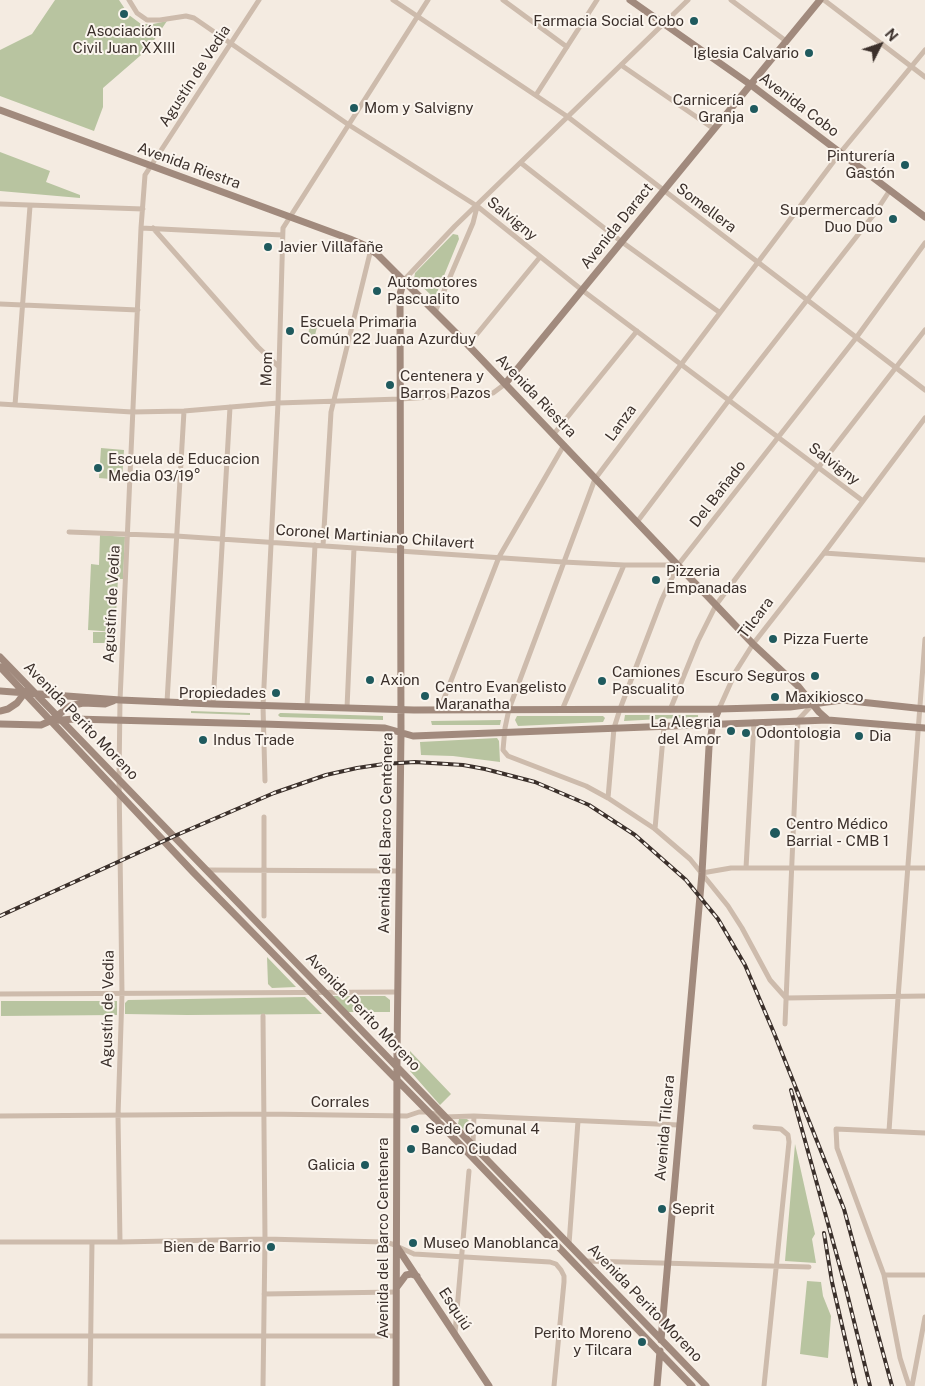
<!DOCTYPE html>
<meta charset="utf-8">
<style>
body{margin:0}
#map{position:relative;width:925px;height:1386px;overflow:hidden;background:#f4ebe1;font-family:"Public Sans",sans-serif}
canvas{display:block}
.north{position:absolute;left:855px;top:20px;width:50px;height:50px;-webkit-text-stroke:4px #fbf5ee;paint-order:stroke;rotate:49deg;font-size:14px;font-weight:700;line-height:20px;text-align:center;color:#3b302b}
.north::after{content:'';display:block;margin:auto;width:18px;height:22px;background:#3b302b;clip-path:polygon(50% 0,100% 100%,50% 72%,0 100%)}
</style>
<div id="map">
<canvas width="925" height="1386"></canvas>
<div class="north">N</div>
</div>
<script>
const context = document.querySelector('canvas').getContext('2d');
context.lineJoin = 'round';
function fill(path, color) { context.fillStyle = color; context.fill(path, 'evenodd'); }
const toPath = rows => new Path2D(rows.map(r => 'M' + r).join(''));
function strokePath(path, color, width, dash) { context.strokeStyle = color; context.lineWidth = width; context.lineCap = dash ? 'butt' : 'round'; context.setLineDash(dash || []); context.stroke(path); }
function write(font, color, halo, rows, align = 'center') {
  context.font = font + ' "Public Sans",sans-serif'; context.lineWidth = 4; context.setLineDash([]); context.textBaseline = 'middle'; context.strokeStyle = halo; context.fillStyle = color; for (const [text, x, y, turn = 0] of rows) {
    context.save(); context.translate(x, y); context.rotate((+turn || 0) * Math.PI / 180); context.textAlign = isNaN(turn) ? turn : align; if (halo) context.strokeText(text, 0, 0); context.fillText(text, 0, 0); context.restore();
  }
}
fill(toPath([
 [55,0,119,0,129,15,141,24,153,24,167,21,148,49,103,88,103,107,94,131,0,96,0,50,32,34],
 [0,152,50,171,46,182,80,195,80,198,0,191],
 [453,234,458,235,459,239,436,295,432,296,414,279,415,273],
 [310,326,317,327,313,344,306,342],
 [101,448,124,450,122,480,99,478],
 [100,535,125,537,123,579,118,579,115,632,88,630,91,564,99,565],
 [93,632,109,632,108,643,93,643],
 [191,711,250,713,250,715,191,713],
 [280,713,282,713,383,716,383,720,280,717,278,715],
 [625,715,698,715,698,717,624,721],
 [517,716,603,716,605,718,603,722,518,726,515,720],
 [501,720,500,725,432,725,431,721],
 [497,738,499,741,500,762,453,756,421,755,420,742],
 [267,957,296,987,272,988,268,984],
 [333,996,385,996,390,1000,390,1012,348,1012],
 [305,997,322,1014,187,1015,125,1014,125,1003,128,1000],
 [1,1001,117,1001,117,1015,1,1016],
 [410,1051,451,1094,440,1105,410,1071],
 [459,1119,467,1119,469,1121,469,1131,467,1133,458,1124],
 [795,1144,815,1234,812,1239,816,1263,785,1261],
 [807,1281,821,1282,823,1296,831,1316,828,1358,800,1354]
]), '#b8c4a0');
strokePath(toPath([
 [129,0,137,13,147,20,160,20,186,16,194,18,349,125,477,206,582,290,863,501],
 [393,0,568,117,925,390],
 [503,0,567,47],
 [731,0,786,41],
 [824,0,925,77],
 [621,65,714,129],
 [536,95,597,0],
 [521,163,622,242,719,312],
 [0,204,143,209],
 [141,228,282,235],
 [153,228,258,347,279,367],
 [404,280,455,226,688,0],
 [0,304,138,310],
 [435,312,473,223,477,207],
 [468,345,540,257],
 [0,404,132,412,184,411,278,403,400,399,493,393,505,384],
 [15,405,30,206],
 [553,435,637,331],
 [637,522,729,400,875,213,890,190],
 [69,532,176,536,563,562,624,565,678,565],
 [323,546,331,412,371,249],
 [824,553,925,560],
 [167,702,184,411],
 [213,704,230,407],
 [307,707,315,545],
 [347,708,354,548],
 [440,709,499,557,564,445],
 [719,709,736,671,753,644,824,553,925,418],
 [562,710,624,565],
 [670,710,698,641,716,605,818,468,925,330],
 [265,781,263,706,278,403,283,228,428,0],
 [608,798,614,728,620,709,662,599,678,565,856,338,925,243],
 [264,817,264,916],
 [655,829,664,726],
 [746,868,754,722],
 [205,870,399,871],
 [702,873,731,868,925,868],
 [0,994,398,992],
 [786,998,770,980,742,928,728,906,690,859,655,829,608,798,586,786,508,756,503,750,505,728,509,709,595,479,840,153,925,50],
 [786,998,925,996],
 [785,1024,798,720,813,704],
 [0,1116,264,1114,407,1116,419,1112,428,1112,444,1117,474,1116,679,1125],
 [755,1127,781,1129,788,1135,789,1142,764,1386],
 [889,1131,898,998,925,639],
 [473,1144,474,1116],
 [0,1242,120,1242,265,1239,384,1242,392,1244,414,1254,550,1262,556,1264,561,1270,564,1276,564,1282,554,1386],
 [120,1242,118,1116,122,994,119,779,120,700,141,228,145,175,259,0],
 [569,1244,578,1121],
 [586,1261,809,1267],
 [884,1275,925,1275],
 [264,1294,396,1292],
 [455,1333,469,1171],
 [0,1336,396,1336],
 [90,1386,92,1242],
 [263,1386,265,1239,263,1016],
 [909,1386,900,1358,884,1275,837,1148,836,1129,925,1133],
 [912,1386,925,1317]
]), '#cdbbac', 5);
strokePath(toPath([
 [630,0,751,85,925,217],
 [0,110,350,239,364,245,377,254,468,345,753,644,798,686,819,712,828,720],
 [505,384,820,0],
 [0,657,706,1386],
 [0,667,193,872,448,1132,692,1386],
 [0,691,120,700,213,704,414,710,719,709,790,707,842,700,925,709],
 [0,711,8,709,17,703,26,691],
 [54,718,70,706,83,703,105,704,113,701],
 [0,724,41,725,50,721,74,719,263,724,385,728,413,736,828,720,925,728],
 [397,1247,489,1386],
 [397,1287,406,1275,411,1274,417,1276],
 [661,1340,702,873,709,747,713,723,719,709],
 [396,1386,397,1053,401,732,400,294,404,280],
 [657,1386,660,1351]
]), '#a18a7d', 7);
const rail = toPath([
 [0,916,179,834,274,793,326,775,357,768,384,764,415,762,463,765,485,769,535,782,589,805,635,835,686,880,718,919,745,965,774,1033,844,1209,892,1386],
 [791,1090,845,1285,870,1386],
 [824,1233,832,1282,856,1386]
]);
strokePath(rail, '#3b302b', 4);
strokePath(rail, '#fbf5ee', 2, [5.5]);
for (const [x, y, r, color] of [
 [124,14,5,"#1f5a5e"],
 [694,21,5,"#1f5a5e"],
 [809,53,5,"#1f5a5e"],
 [354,108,5,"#1f5a5e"],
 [754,109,5,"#1f5a5e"],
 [905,165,5,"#1f5a5e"],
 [893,219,5,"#1f5a5e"],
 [268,247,5,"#1f5a5e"],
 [377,291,5,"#1f5a5e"],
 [290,331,5,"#1f5a5e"],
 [390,385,5,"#1f5a5e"],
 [98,468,5,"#1f5a5e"],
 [656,580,5,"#1f5a5e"],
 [773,639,5,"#1f5a5e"],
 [815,676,5,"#1f5a5e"],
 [370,680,5,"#1f5a5e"],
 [602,681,5,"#1f5a5e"],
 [276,693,5,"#1f5a5e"],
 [425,696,5,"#1f5a5e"],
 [775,697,5,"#1f5a5e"],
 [731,731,5,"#1f5a5e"],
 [746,733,5,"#1f5a5e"],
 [859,736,5,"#1f5a5e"],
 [203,740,5,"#1f5a5e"],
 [775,833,6,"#1f5a5e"],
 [415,1129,5,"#1f5a5e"],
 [411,1149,5,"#1f5a5e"],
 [365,1165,5,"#1f5a5e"],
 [662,1209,5,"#1f5a5e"],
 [413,1243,5,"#1f5a5e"],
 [271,1247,5,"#1f5a5e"],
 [642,1342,5,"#1f5a5e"]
]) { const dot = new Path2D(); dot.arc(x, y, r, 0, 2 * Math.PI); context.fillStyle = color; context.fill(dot); strokePath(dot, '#fbf5ee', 2); }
write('15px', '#3b302b', '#fbf5ee', [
 ["Farmacia Social Cobo",684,21,"right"],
 ["Asociación",124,31,"center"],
 ["Civil Juan XXIII",124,48,"center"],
 ["Iglesia Calvario",799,53,"right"],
 ["Carnicería",744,100,"right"],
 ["Granja",744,117,"right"],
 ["Mom y Salvigny",364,108],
 ["Pinturería",895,156,"right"],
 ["Gastón",895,173,"right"],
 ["Supermercado",883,210,"right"],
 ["Duo Duo",883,227,"right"],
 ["Javier Villafañe",278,247],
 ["Automotores",387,282],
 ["Pascualito",387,299],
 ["Escuela Primaria",300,322],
 ["Común 22 Juana Azurduy",300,339],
 ["Centenera y",400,376],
 ["Barros Pazos",400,393],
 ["Escuela de Educacion",108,459],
 ["Media 03/19°",108,476],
 ["Pizzeria",666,571],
 ["Empanadas",666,588],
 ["Pizza Fuerte",783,639],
 ["Camiones",612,672],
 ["Pascualito",612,689],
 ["Escuro Seguros",805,676,"right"],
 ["Axion",380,680],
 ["Centro Evangelisto",435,687],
 ["Maranatha",435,704],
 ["Propiedades",266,693,"right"],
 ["Maxikiosco",785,697],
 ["La Alegria",721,722,"right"],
 ["del Amor",721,739,"right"],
 ["Odontologia",756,733],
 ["Dia",869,736],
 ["Indus Trade",213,740],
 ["Centro Médico",786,824],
 ["Barrial - CMB 1",786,841],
 ["Sede Comunal 4",425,1129],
 ["Banco Ciudad",421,1149],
 ["Galicia",355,1165,"right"],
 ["Seprit",672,1209],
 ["Museo Manoblanca",423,1243],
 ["Bien de Barrio",261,1247,"right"],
 ["Perito Moreno",632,1333,"right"],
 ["y Tilcara",632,1350,"right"]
], 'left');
write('15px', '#3b302b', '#fbf5ee', [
 ["Agustín de Vedia",195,76,-57],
 ["Avenida Cobo",799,105,37],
 ["Avenida Riestra",189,166,20],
 ["Somellera",706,208,37],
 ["Salvigny",512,219,39],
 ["Avenida Daract",617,226,-51],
 ["Mom",267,369,-88],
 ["Avenida Riestra",536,396,46],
 ["Lanza",621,423,-54],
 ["Salvigny",834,464,37],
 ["Del Bañado",718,494,-52],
 ["Coronel Martiniano Chilavert",375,537,4],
 ["Agustín de Vedia",112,604,-87],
 ["Tilcara",756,618,-53],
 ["Avenida Perito Moreno",81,721,46],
 ["Avenida del Barco Centenera",386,833,-89],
 ["Agustín de Vedia",108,1009,-89],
 ["Avenida Perito Moreno",363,1012,46],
 ["Corrales",340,1102],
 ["Avenida Tilcara",665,1128,-85],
 ["Avenida del Barco Centenera",383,1238,-90],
 ["Avenida Perito Moreno",645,1303,46],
 ["Esquiú",455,1309,57]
]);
</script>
